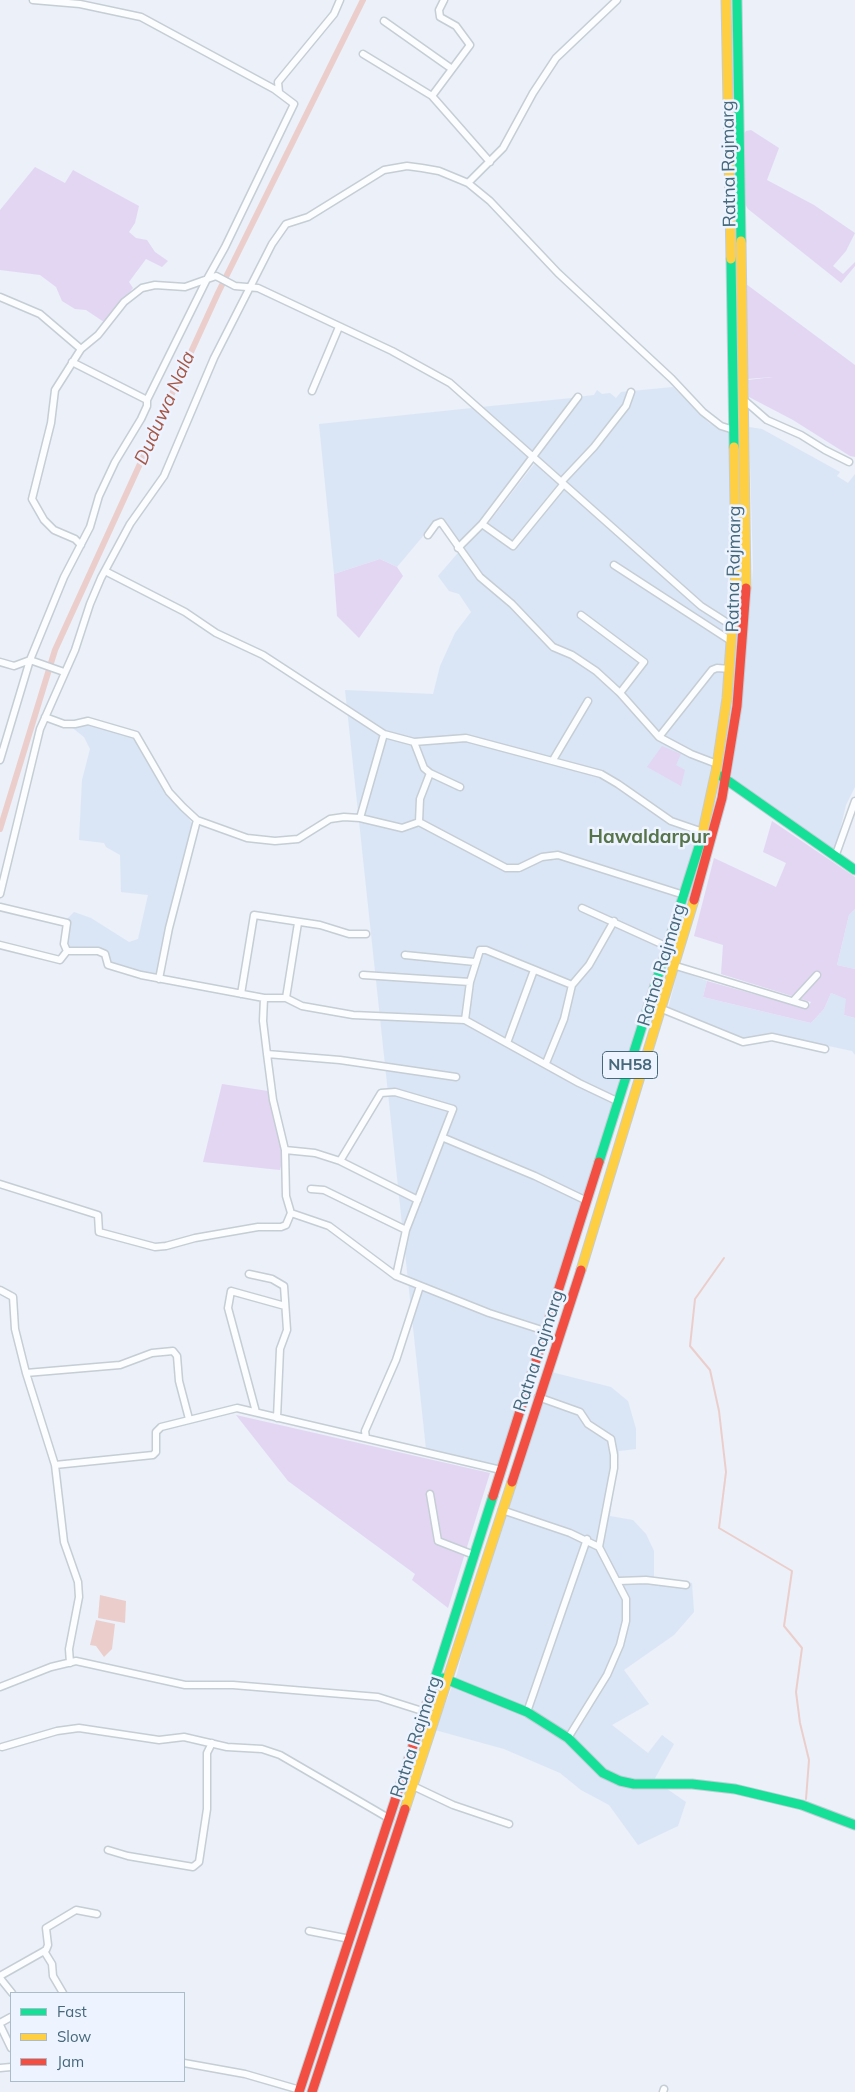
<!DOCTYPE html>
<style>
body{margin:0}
#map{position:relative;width:855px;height:2092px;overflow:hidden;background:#ebf0f9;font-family:Mulish,sans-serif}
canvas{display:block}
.legend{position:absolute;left:10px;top:1992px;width:175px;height:90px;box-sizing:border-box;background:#edf4ff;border:1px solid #aabcca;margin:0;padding:6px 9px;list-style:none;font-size:15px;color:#46687b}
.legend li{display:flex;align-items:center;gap:10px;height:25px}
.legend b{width:25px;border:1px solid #aabcca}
</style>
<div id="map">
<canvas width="855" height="2092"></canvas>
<ul class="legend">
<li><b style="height:6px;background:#16e098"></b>Fast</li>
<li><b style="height:6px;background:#ffcf43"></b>Slow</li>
<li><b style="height:6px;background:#f24e42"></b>Jam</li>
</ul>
</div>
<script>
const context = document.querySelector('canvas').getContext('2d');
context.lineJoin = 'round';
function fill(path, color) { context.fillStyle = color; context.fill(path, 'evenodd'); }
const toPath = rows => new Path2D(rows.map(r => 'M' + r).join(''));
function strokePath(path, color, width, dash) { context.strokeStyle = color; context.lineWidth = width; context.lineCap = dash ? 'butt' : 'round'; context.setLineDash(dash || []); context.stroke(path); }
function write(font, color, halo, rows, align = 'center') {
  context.font = font + ' Mulish,sans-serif'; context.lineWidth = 5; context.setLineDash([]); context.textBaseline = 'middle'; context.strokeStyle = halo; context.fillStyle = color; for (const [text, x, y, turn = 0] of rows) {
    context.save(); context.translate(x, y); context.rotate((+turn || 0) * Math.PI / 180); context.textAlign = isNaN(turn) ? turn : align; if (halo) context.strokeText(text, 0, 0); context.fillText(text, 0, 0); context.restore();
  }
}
fill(toPath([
 [673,387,709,423,729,433,730,520,725,679,704,810,664,948,498,1468,426,1449,345,690,433,694,440,666,455,633,471,612,459,594,449,591,438,576,463,547,482,529,514,549,569,483,481,407,572,398,575,399,577,397,594,395,597,390,602,394,610,393,616,398,621,392],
 [472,408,530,457,477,525,459,542,444,520,440,519,434,523,397,567,380,559,334,574,319,424],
 [749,427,762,429,840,472,837,476,848,483,855,474,855,787,846,805,836,847,833,850,731,779,742,701,753,569],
 [535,463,560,484,513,543,487,525],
 [89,723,135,736,193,825,166,927,159,969,157,975,154,976,110,964,103,950,68,947,66,941,70,929,66,920,74,912,91,918,129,942,138,939,148,895,121,892,120,855,106,847,104,843,79,840,82,780,90,749,84,737,70,726],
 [855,909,855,969,837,965,849,915],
 [678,970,707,981,703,997,811,1023,824,1009,831,993,847,999,844,1015,855,1018,855,1055,852,1051,773,1034,750,1039,727,1033,668,1009],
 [551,1372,611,1387,628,1401,636,1429,636,1449,619,1451,610,1516,633,1520,646,1534,654,1551,654,1577,692,1583,694,1612,674,1635,624,1670,649,1704,612,1725,648,1753,662,1735,674,1744,654,1780,686,1802,678,1826,638,1845,609,1805,581,1790,560,1773,504,1749,435,1730,457,1674,468,1629]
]), '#dae6f6');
fill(toPath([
 [751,130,779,148,767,180,814,205,855,233,846,251,833,266,843,274,855,262,855,266,841,283,748,209,745,204,743,135,746,131],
 [35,167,65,183,73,170,139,206,135,223,129,232,136,238,147,240,155,252,168,261,162,267,146,259,129,282,133,288,104,322,86,310,75,309,62,301,56,287,40,275,0,270,0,210],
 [746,284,855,365,855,457,850,456,793,420,749,397,748,380,773,377,747,379],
 [380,559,397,567,403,576,359,638,337,616,334,574],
 [662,746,681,754,676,765,685,770,681,786,647,767],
 [772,821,855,877,855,909,849,915,837,965,855,969,855,1018,844,1015,846,999,831,993,824,1009,811,1023,703,997,707,981,807,1009,811,1002,721,974,723,945,694,936,714,858,776,887,786,863,763,852],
 [222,1084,268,1091,284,1154,280,1170,203,1162],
 [236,1415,490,1473,448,1608,412,1580,415,1574,288,1481]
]), '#e3d6f3');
fill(toPath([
 [100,1595,126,1601,125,1623,98,1618],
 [96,1620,115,1624,112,1649,104,1657,96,1646,90,1645]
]), '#ebcecb');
strokePath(toPath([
 [724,1258,695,1299,690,1346,710,1370,719,1411,726,1472,719,1528,792,1571,784,1626,802,1648,796,1692,800,1723,809,1760,806,1799]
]), '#ebcecb', 2);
strokePath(toPath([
 [0,829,55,650,218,293,363,0]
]), '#ebcecb', 6);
const street = toPath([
 [444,0,439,10,440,17,456,26,470,45,432,96,490,162],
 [384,21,452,69],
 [363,54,432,96],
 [279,92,278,82,334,14,340,0],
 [468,183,503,148,533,93,556,58,617,0],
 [0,297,40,314,81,349,98,335,124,302,142,288,155,285,185,287,216,276,235,286,258,288,392,351,450,383,701,606,734,627],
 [81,349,55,390,51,423,32,499,44,520,54,530,75,539,81,545],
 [72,362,147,400],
 [312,391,339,327],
 [578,397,482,524,513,546,562,486,563,480,594,447,626,406,631,392],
 [744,400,767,420,801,435,825,450,849,462],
 [428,535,436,524,441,522,480,577,512,604,553,647,572,655,596,671,620,693,659,737,691,754,717,764],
 [458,548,482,524],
 [614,565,731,641],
 [105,571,185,612,216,633,263,655,384,734,414,742,466,738,601,774,618,784,671,821,703,832],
 [581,615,644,662,620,693],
 [0,662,14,666,30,660,64,672],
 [45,717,64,724,75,724,88,721,136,735,169,792,183,807,197,820,247,838,275,841,298,839,330,819,344,817,360,818,402,828,419,822,506,868,519,868,542,857,558,855,684,895],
 [659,737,712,670,717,668,730,669],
 [414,742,424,768,430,773,460,787],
 [0,760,30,660,64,577,90,527,99,496,115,462,141,419,147,406,147,400,206,281,225,247,294,104,274,89,141,17,80,4,33,0],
 [553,760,588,701],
 [360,818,384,734],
 [419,822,420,799,430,773],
 [835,857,855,801],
 [0,894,40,729,75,650,90,604,101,578,130,524,164,476,214,358,272,244,286,224,308,217,384,170,407,166,422,168,439,171,468,183,490,201,558,273,672,379,703,412,721,426,734,430],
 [0,907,67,923,64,944,67,951,98,951,105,954,108,965,141,975,264,998,286,998,302,1006,353,1015,465,1020,579,1083,619,1102],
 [582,908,668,947],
 [0,945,60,960,67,951],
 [405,955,475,962],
 [676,966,805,1005],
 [363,975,470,982],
 [159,979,169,928,197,820],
 [241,994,254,915,320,925,349,934,366,934],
 [264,998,263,1021,267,1054,273,1100,285,1150,286,1196,291,1213,329,1226,396,1276,406,1230,453,1109,395,1092,381,1093,340,1161],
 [286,998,298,923],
 [794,1000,817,975],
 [662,1009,743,1042,772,1037,825,1049],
 [465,1020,470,982,480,950,486,950,572,985],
 [507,1043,534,970],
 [267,1054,340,1060,456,1077],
 [546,1063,564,1019,572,985,589,965,614,921],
 [444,1138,535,1176,587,1201],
 [285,1150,315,1153,340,1161,418,1200],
 [0,1184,98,1215,99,1232,155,1247,166,1246,195,1238,258,1227,281,1227,286,1225,291,1213],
 [311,1189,324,1190,406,1230],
 [249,1274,272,1279,284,1286,287,1330,280,1349,277,1418],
 [396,1276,489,1313,545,1331],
 [0,1290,13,1297,15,1329,26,1373],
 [538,1397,580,1412,588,1424,611,1439,614,1455,614,1468,599,1547,626,1599,626,1621,620,1645,607,1675,568,1738],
 [256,1412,228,1308,231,1291,285,1306],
 [366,1438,365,1431,396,1360,420,1286],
 [55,1465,153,1455,156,1452,156,1432,161,1427,237,1408,501,1470],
 [430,1494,438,1541,474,1555],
 [502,1510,570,1533,599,1547],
 [619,1581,646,1580,686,1585],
 [70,1663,69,1649,79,1597,78,1582,64,1542,55,1465,26,1373,120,1365,152,1353,173,1351,177,1356,179,1381,189,1419],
 [0,1687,51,1667,76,1661,185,1685,233,1685,378,1697,435,1715],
 [527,1712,587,1539],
 [2,1747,57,1731,79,1728,159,1740,184,1737,227,1747,262,1749,280,1755,390,1819],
 [413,1786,453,1805,509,1824],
 [108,1850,128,1856,193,1867,199,1862,207,1809,207,1753,212,1743],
 [309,1931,350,1939],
 [44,1951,52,1964,53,1976,63,1993],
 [0,1976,46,1950,48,1945,46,1928,76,1910,97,1914],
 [0,1978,12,1993],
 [0,2023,11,2017],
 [0,2025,11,2048],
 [184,2063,245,2074,300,2090],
 [0,2068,11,2067],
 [663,2092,664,2089]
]);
const fast = toPath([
 [737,0,741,241],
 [731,259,734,447],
 [721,776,855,870],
 [599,1162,701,840],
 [443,1678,527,1712,568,1738,603,1773,620,1781,634,1784,692,1784,735,1789,802,1805,855,1825],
 [431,1691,493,1496]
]);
const slow = toPath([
 [726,0,731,259],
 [741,241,746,588],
 [701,840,716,771,727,698,736,571,734,447],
 [581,1270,694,900],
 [405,1809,512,1482]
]);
const jam = toPath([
 [694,900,722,798,737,706,746,588],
 [512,1482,581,1270],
 [493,1496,599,1162],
 [299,2092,431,1691],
 [312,2092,405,1809]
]);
strokePath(street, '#c5cdd5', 9);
strokePath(fast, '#c4cdd6', 11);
strokePath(slow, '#c4cdd6', 11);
strokePath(jam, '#c4cdd6', 11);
strokePath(street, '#fcfdfe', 6);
strokePath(fast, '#16e098', 9);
strokePath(slow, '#ffcf43', 9);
strokePath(jam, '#f24e42', 9);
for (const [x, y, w] of [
 [630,1065,55]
]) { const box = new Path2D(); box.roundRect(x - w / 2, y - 13.5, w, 27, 4); context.fillStyle = '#edf4ff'; context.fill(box); strokePath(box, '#46687b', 1); }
write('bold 16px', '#46687b', null, [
 ["NH58",630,1065]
]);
write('18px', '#46687b', '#edf4ff', [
 ["Ratna Rajmarg",729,164,-91],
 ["Ratna Rajmarg",734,569,-89],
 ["Ratna Rajmarg",662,965,-73],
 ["Ratna Rajmarg",539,1351,-72],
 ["Ratna Rajmarg",416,1737,-72]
]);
write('italic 19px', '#a75645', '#edf4ff', [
 ["Duduwa Nala",165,408,-66]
]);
write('bold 19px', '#58744a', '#edf4ff', [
 ["Hawaldarpur",649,837]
]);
</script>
